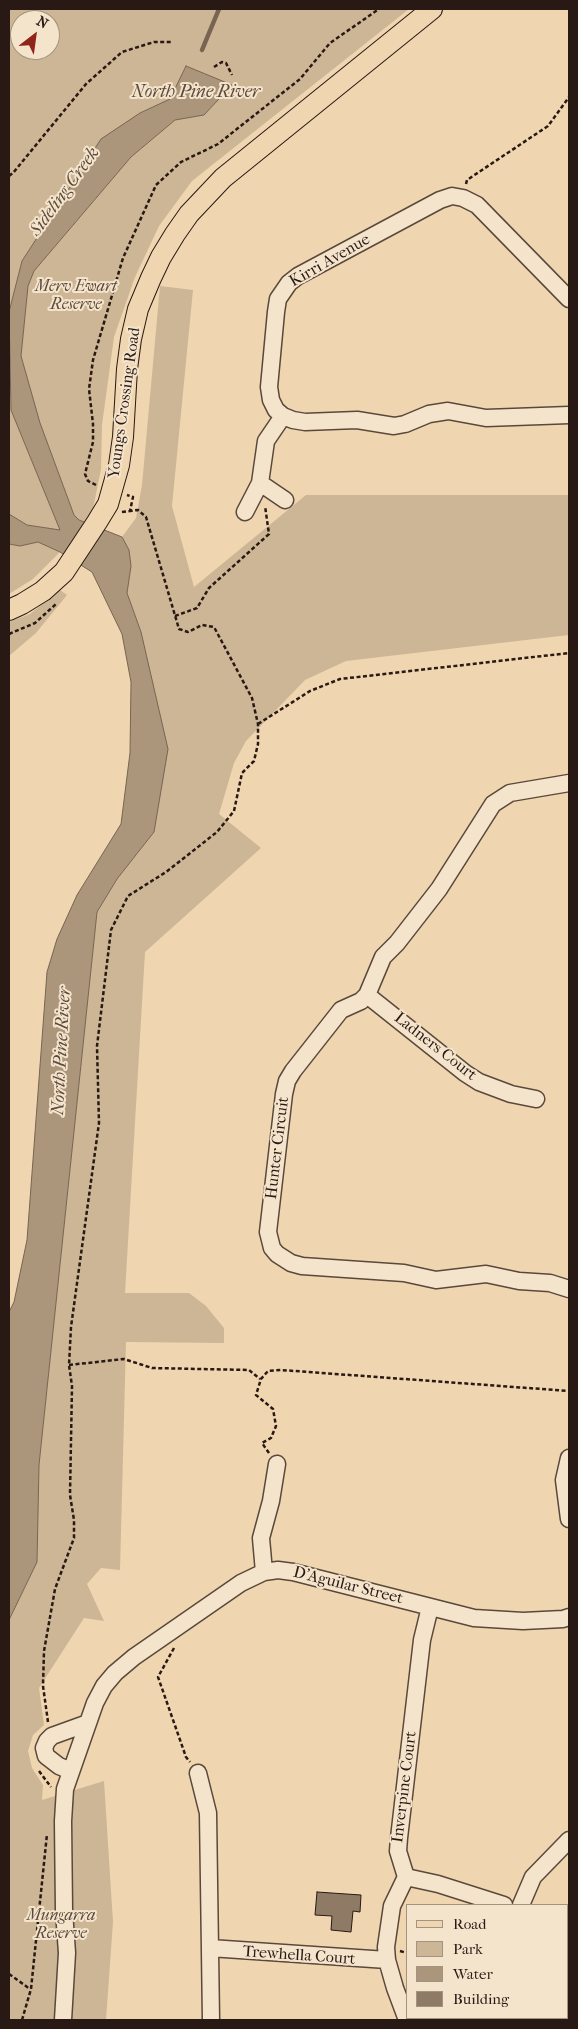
<!DOCTYPE html>
<style>
body{margin:0}
#map{position:relative;width:578px;height:2029px;overflow:hidden;background:#efd6b0;font-family:"IM FELL French Canon",serif}
canvas{display:block}
.frame{position:absolute;inset:0;border:10px solid #281914;pointer-events:none}
.legend{position:absolute;left:406px;top:1904px;width:162px;height:115px;box-sizing:border-box;background:#f5e4cc;border:1px solid #a39382;margin:0;padding:6px 9px;list-style:none;font-size:15px;color:#281914}
.legend li{display:flex;align-items:center;gap:10px;height:25px}
.legend b{width:25px;border:1px solid #a39382}
.north{position:absolute;left:10px;top:10px;width:50px;height:50px;box-sizing:border-box;background:#f5e4cc;border:1px solid #a39382;border-radius:50%;rotate:30deg;font-size:14px;font-weight:700;line-height:20px;text-align:center;color:#281914}
.north::after{content:'';display:block;margin:auto;width:18px;height:22px;background:#8f2418;clip-path:polygon(50% 0,100% 100%,50% 72%,0 100%)}
</style>
<div id="map">
<canvas width="578" height="2029"></canvas>
<div class="frame"></div>
<ul class="legend">
<li><b style="height:6px;background:#efd6b0"></b>Road</li>
<li><b style="height:14px;background:#cdb695"></b>Park</li>
<li><b style="height:14px;background:#ab967b"></b>Water</li>
<li><b style="height:14px;background:#8f7b65"></b>Building</li>
</ul>
<div class="north">N</div>
</div>
<script>
const context = document.querySelector('canvas').getContext('2d');
context.lineJoin = 'round';
function fill(path, color) { context.fillStyle = color; context.fill(path, 'evenodd'); }
const toPath = rows => new Path2D(rows.map(r => 'M' + r).join(''));
function strokePath(path, color, width, dash) { context.strokeStyle = color; context.lineWidth = width; context.lineCap = dash ? 'butt' : 'round'; context.setLineDash(dash || []); context.stroke(path); }
function write(font, color, halo, rows, align = 'center') {
  context.font = font + ' "IM FELL French Canon",serif'; context.lineWidth = 4; context.setLineDash([]); context.textBaseline = 'middle'; context.strokeStyle = halo; context.fillStyle = color; for (const [text, x, y, turn = 0] of rows) {
    context.save(); context.translate(x, y); context.rotate((+turn || 0) * Math.PI / 180); context.textAlign = isNaN(turn) ? turn : align; if (halo) context.strokeText(text, 0, 0); context.fillText(text, 0, 0); context.restore();
  }
}
fill(toPath([
 [9,9,409,9,192,181,159,226,135,277,114,337,102,425,101,469,93,509,86,523,79,520,74,515,40,424,21,356,28,286,34,271,131,157,175,120,204,115,232,85,186,66,171,99,140,113,51,217,22,261,9,312],
 [20,20,50,20,50,50,20,50],
 [160,286,193,290,172,506,194,587,306,495,569,495,569,635,346,661,305,680,246,741,234,763,219,814,261,848,145,952,125,1293,189,1293,206,1306,224,1328,224,1343,126,1342,120,1570,101,1568,87,1584,104,1621,84,1618,39,1688,44,1725,33,1735,28,1751,32,1768,43,1785,42,1800,104,1781,113,1922,106,2020,9,2020,9,1620,37,1562,39,1465,97,912,117,879,154,832,141,632,127,593,131,566,129,550,122,537,136,518,142,485],
 [9,371,11,410,60,530,27,525,9,514],
 [38,542,60,552,33,579,9,594,9,544,20,546],
 [60,590,67,595,36,633,9,656,9,622,30,614],
 [567,1967,569,1968,569,2020,503,2020,501,2018,567,2018]
]), '#cdb695');
const water = toPath([
 [186,66,232,85,204,115,175,120,131,157,34,271,28,286,21,356,40,423,74,515,79,520,122,537,129,550,131,566,127,593,141,632,168,749,154,832,117,879,97,912,39,1465,37,1562,9,1620,9,1312,14,1302,27,1240,47,972,57,939,77,895,121,824,130,753,131,682,122,634,92,572,60,552,38,542,20,546,9,544,9,514,27,525,60,530,11,410,9,312,22,261,101,139,140,113,170,99,186,66]
]);
fill(water, '#ab967b');
strokePath(water, '#776452', 1);
strokePath(toPath([
 [202,50,219,9]
]), '#776452', 4.5);
const building = toPath([
 [317,1892,361,1895,360,1912,353,1911,351,1932,331,1930,332,1916,315,1915,317,1892]
]);
fill(building, '#8f7b65');
strokePath(building, '#281914', 1);
const minor = toPath([
 [569,299,477,205,463,198,452,196,440,200,298,276,289,283,278,299,276,312,269,387,271,400,276,410,283,416,293,420,305,422,357,420,394,426,405,424,429,414,448,411,486,418,569,415],
 [260,483,266,441,283,416],
 [245,512,260,483,285,500],
 [569,783,510,793,493,804,439,889,397,943,383,957,367,995,361,1001,341,1010,293,1071,287,1081,284,1094,268,1232,272,1248,277,1254,291,1263,302,1266,404,1273,436,1280,486,1274,519,1281,550,1283,569,1289],
 [367,995,465,1073,479,1082,511,1094,536,1099],
 [569,1458,564,1480,569,1519],
 [264,1572,261,1538,271,1501,277,1464],
 [71,1771,59,1766,46,1756,44,1748,47,1741,52,1736,88,1723],
 [198,1773,208,1813,211,2020],
 [406,1877,438,1884,504,1905],
 [521,1905,533,1877,569,1840],
 [567,1931,569,1933],
 [210,1948,387,1960],
 [63,2020,67,1953,64,1911,63,1821,65,1789,95,1703,104,1686,115,1673,134,1657,241,1583,264,1572,278,1570,293,1572,474,1618,523,1621,563,1619,569,1617],
 [407,2020,395,1988,387,1960,386,1947,392,1906,406,1877,398,1851,399,1838,422,1640,430,1607]
]);
const major = toPath([
 [9,610,22,604,43,591,64,572,97,522,108,504,119,465,123,437,127,369,131,339,138,309,151,278,161,257,175,234,189,214,223,178,432,9]
]);
strokePath(minor, '#5a483b', 19);
strokePath(major, '#281914', 22);
strokePath(toPath([
 [214,67,222,62,226,63,232,75],
 [9,176,13,173,86,84,122,52,154,42,172,42],
 [466,184,467,180,548,126,569,97],
 [96,485,88,481,85,474,93,442,93,424,89,389,93,360,123,258,156,185,181,162,218,144,300,79,330,43,379,9],
 [122,512,130,511,133,497,127,495],
 [175,616,197,608,209,588,269,534,265,506],
 [9,634,35,623,56,604],
 [258,724,310,691,340,679,569,653],
 [69,1365,124,1359,152,1368,249,1370,260,1379],
 [269,1453,262,1443,271,1438,276,1426,273,1409,256,1395,261,1379,268,1371,281,1370,569,1391],
 [174,1648,158,1677,186,1757,190,1762],
 [48,1722,43,1686,44,1651,55,1589,74,1538,74,1520,70,1495,72,1386,69,1365,71,1327,99,1123,97,1046,111,930,128,896,166,872,217,832,234,811,242,773,254,761,258,744,258,724,252,698,214,627,202,625,188,632,179,629,146,517,138,510,130,511],
 [39,1771,51,1787],
 [400,1951,407,1953],
 [9,1974,30,1989],
 [533,2018,534,2020],
 [22,2020,31,1989,47,1834]
]), '#281914', 2.5, [4, 2.5]);
strokePath(minor, '#f5e4cc', 16);
strokePath(major, '#efd6b0', 20);
write('16px', '#281914', '#f5e4cc', [
 ["Kirri Avenue",330,261,-30],
 ["Youngs Crossing Road",125,403,-82],
 ["Ladners Court",435,1047,38],
 ["Hunter Circuit",278,1148,-83],
 ["D'Aguilar Street",348,1586,14],
 ["Inverpine Court",405,1787,-83],
 ["Trewhella Court",299,1956,4]
]);
write('italic 16px', '#5a483b', '#f5e4cc', [
 ["Merv Ewart",76,287],
 ["Reserve",76,305],
 ["Mungarra",61,1916],
 ["Reserve",61,1934]
]);
write('italic 18px', '#5c4b3d', '#f5e4cc', [
 ["North Pine River",196,93],
 ["Sideling Creek",65,192,-54],
 ["North Pine River",62,1051,-87]
]);
</script>
